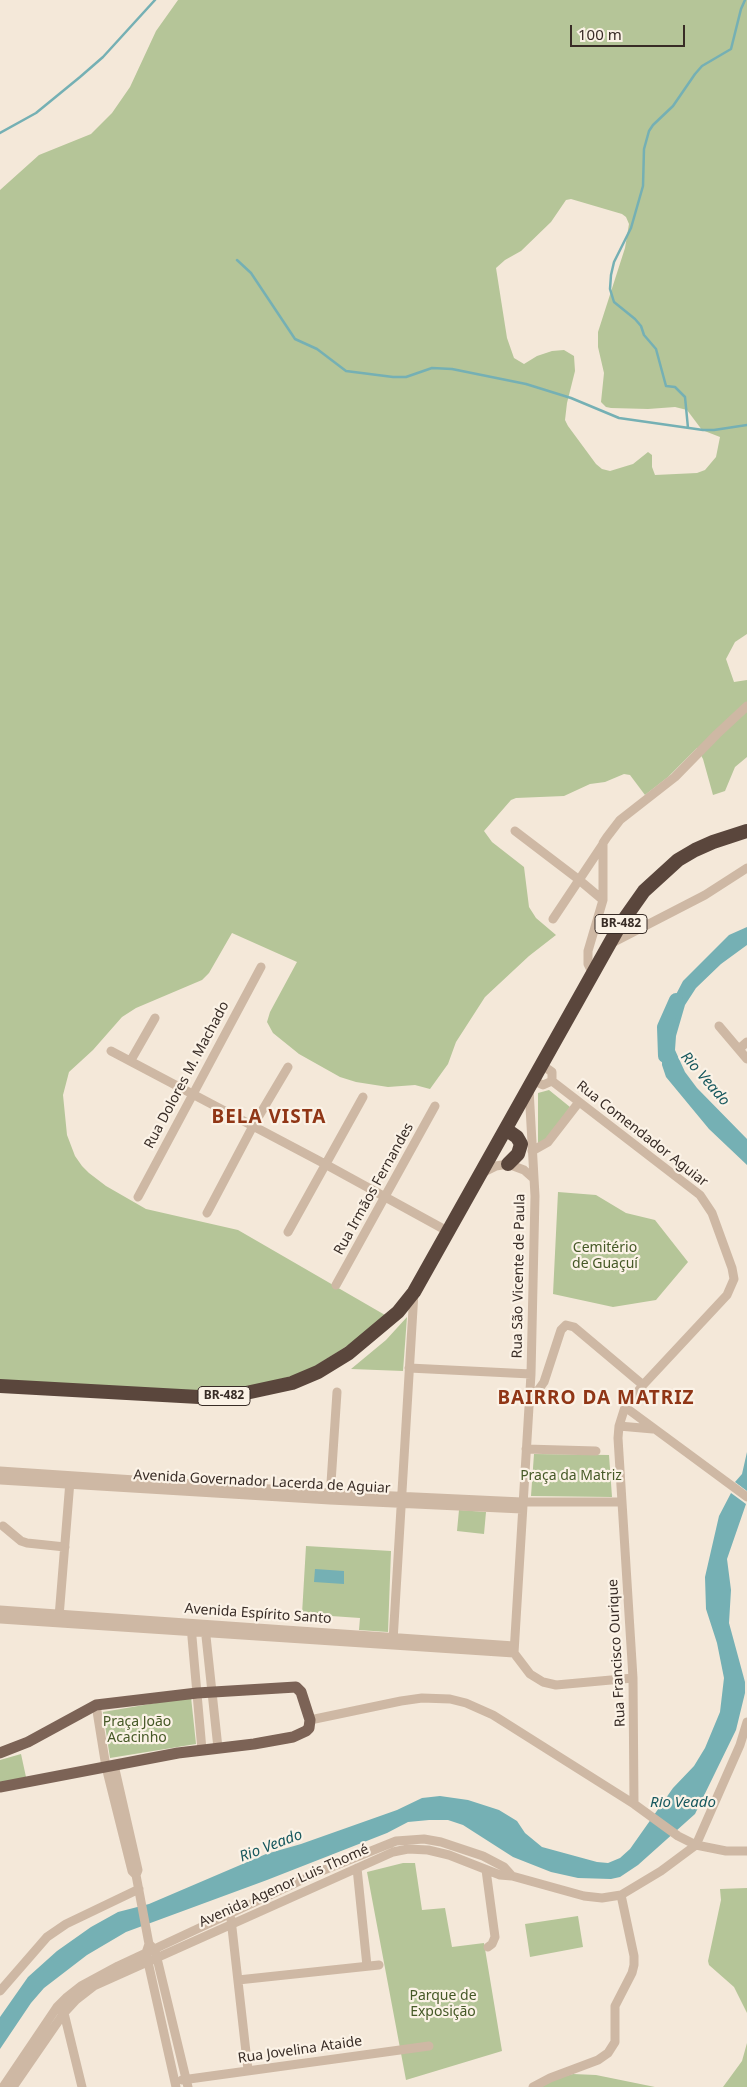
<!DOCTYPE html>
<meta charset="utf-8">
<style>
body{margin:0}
#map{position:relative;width:747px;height:2087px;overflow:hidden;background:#f4e8d9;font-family:"Noto Sans",sans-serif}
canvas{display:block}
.scale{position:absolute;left:570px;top:25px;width:115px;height:22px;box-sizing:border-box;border:2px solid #382c26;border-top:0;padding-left:6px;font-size:15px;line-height:18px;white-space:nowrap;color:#382c26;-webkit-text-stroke:4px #fbf2e6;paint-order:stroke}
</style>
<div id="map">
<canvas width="747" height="2087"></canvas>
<div class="scale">100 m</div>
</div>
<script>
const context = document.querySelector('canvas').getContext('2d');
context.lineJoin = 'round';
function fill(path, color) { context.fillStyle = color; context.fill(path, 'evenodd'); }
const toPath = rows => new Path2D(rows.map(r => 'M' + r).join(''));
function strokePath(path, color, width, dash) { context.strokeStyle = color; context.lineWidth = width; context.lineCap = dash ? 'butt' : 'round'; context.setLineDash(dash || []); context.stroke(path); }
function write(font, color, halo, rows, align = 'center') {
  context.font = font + ' "Noto Sans",sans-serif'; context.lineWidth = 4.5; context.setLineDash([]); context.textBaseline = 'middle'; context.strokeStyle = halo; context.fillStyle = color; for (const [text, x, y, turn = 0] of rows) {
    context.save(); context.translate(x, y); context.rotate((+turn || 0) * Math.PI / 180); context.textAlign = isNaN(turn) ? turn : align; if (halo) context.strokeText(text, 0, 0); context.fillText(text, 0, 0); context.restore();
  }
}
fill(toPath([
 [178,0,747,0,747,634,735,642,726,659,734,682,747,680,747,757,735,767,725,791,713,795,703,759,697,748,668,777,645,795,630,775,624,774,605,782,590,784,564,796,516,798,511,800,484,831,492,842,524,867,529,907,536,918,556,935,529,956,485,997,456,1042,448,1064,430,1089,415,1085,388,1087,356,1082,340,1077,299,1054,273,1033,267,1022,270,1012,297,962,232,933,209,973,202,980,136,1008,122,1017,93,1050,69,1072,63,1095,67,1135,75,1156,82,1166,89,1173,106,1186,146,1209,238,1230,385,1315,355,1341,304,1373,226,1393,0,1383,0,190,39,155,91,134,112,113,130,87,156,31],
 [571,199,622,214,626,217,629,224,625,248,598,332,598,347,604,373,601,402,606,407,611,408,648,409,675,407,687,410,702,430,720,437,716,457,705,470,697,473,655,475,652,467,652,455,648,452,633,464,610,471,602,469,596,464,568,426,565,420,567,403,575,371,574,356,564,350,552,351,537,356,524,364,514,358,507,338,496,268,505,260,521,251,551,222,566,200],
 [549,1090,570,1107,545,1141,538,1143,538,1093],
 [558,1192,596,1195,626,1213,655,1220,688,1262,656,1300,613,1307,553,1294],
 [407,1317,403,1371,351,1369,386,1340],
 [534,1454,609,1455,612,1497,531,1496],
 [459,1510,486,1512,484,1534,457,1531],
 [306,1546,391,1551,388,1632,359,1630,360,1618,302,1614],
 [191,1697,196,1744,110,1758,103,1712],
 [21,1754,26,1777,0,1783,0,1760],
 [403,1863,415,1863,422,1910,445,1908,452,1947,484,1943,502,2051,406,2080,367,1872],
 [747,1888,747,2013,734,1987,709,1965,708,1961,721,1900,720,1889],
 [578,1916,583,1947,530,1957,525,1924],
 [747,2043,747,2087,723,2087,742,2061],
 [573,2074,596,2075,655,2087,539,2087,554,2079]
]), '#b5c598');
fill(toPath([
 [747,927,747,945,721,964,696,988,685,1005,676,1036,675,1050,685,1072,697,1088,747,1139,747,1165,709,1129,666,1077,662,1065,662,1043,671,1004,683,981,729,935],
 [747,1452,747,1491,735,1482,742,1474],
 [731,1493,746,1504,727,1559,731,1590,729,1623,745,1682,745,1693,736,1730,695,1814,638,1865,620,1877,611,1879,578,1878,551,1872,513,1857,463,1825,448,1820,429,1820,408,1822,387,1833,267,1880,126,1932,87,1955,44,1988,31,2003,0,2049,0,2017,28,1977,57,1951,91,1927,118,1912,149,1904,266,1854,301,1844,397,1810,422,1798,440,1796,468,1800,499,1810,517,1821,525,1833,542,1847,597,1862,608,1863,620,1858,630,1849,673,1788,694,1766,705,1748,720,1712,724,1678,717,1643,706,1609,705,1577,719,1516],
 [315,1569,344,1571,344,1584,314,1582]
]), '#75b0b4');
strokePath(toPath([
 [0,133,36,113,80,77,103,57,155,0],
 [237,260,251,273,295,339,317,349,346,371,393,377,406,377,432,368,452,369,526,384,571,398,619,418,703,430,714,430,747,425],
 [688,428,685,397,675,387,666,386,656,349,644,335,641,326,635,319,614,302,610,289,611,275,614,262,631,228,643,186,644,149,649,131,653,125,673,106,695,74,702,66,731,49,741,9,745,0]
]), '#75b0b4', 2.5);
strokePath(toPath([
 [665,1056,664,1027,676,1000]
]), '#75b0b4', 14);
strokePath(toPath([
 [515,831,578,879,603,900],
 [553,919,603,844],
 [610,944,705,895,747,868],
 [593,974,588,964,588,951,603,900,603,843,607,837,620,820,675,777,717,734,747,706],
 [719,1026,747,1059],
 [739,1049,747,1042],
 [111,1051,325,1164,449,1232],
 [131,1060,155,1018],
 [534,1081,543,1085,552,1081,552,1072,542,1065],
 [552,1081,700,1195,712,1213,732,1268,734,1279,727,1295,643,1385,625,1407,619,1426,618,1438,633,1678,634,1804],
 [532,1151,548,1142,579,1102],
 [482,1173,496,1166,508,1164,524,1170,533,1178],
 [138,1197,261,967],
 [207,1213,253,1126,288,1067],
 [288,1232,363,1097],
 [336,1285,435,1106],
 [409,1368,531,1374],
 [529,1403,544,1382,561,1330,566,1325,574,1327,643,1385],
 [625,1407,747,1497],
 [619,1426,653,1429],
 [526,1449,596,1451],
 [0,1471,330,1493,522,1502,622,1502],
 [0,1480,330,1500,522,1509],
 [330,1498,337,1392],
 [3,1526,21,1541,27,1543,65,1547],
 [0,1610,514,1646],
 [59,1617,70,1481],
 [0,1619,514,1653],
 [191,1626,202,1750],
 [205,1627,218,1748],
 [393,1641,414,1292],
 [514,1653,531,1374,535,1196,529,1089],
 [514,1653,530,1674,543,1682,556,1685,633,1678],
 [96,1705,106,1767,132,1871,136,1875,138,1870,114,1765],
 [310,1720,401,1701,422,1698,450,1699,466,1703,493,1715,634,1804,678,1836,696,1845,726,1851,747,1851],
 [696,1845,740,1745,747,1722],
 [357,1868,367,1966],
 [486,1870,495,1937,492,1944,488,1947],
 [136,1875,149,1944],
 [231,1919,248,2070],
 [238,1980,379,1965],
 [0,1991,47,1937,66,1924,139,1889],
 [61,2011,64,2013,82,2087],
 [182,2080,429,2046],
 [3,2087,57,2007,67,1997,81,1986,118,1966,319,1872,396,1841,424,1839,441,1842,483,1856,504,1867,512,1876],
 [13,2087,64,2013,76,2000,94,1986,393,1852,408,1849,428,1850,449,1855,500,1875,512,1876,584,1896,602,1898,621,1895,661,1871,696,1845],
 [176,2087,146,1953,149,1944,155,1950,188,2087],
 [533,2087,550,2078,598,2060,608,2053,615,2042,615,2006,632,1973,634,1965,634,1956,621,1895]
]), '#ceb8a4', 9);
strokePath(toPath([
 [0,1753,28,1742,96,1705,197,1693,296,1687,301,1692,310,1720,309,1728,306,1731,293,1737,254,1744,178,1753,0,1787]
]), '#7c6356', 11);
strokePath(toPath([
 [507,1130,517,1137,521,1144,518,1154,508,1164],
 [0,1386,199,1397,232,1396,292,1383,318,1372,349,1353,398,1312,414,1292,620,925,644,891,678,860,695,850,713,842,747,831]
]), '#5a463c', 14);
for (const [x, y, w] of [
 [621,924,52],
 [224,1396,52]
]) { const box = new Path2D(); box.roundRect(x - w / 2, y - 9.5, w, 19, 4); context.fillStyle = '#fbf2e6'; context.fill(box); strokePath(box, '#382c26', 1); }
write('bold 12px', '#382c26', null, [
 ["BR-482",621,924],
 ["BR-482",224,1396]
]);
write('14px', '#382c26', '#fbf2e6', [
 ["Rua Dolores M. Machado",187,1075,-62],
 ["Rua Comendador Aguiar",642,1134,38],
 ["Rua Irmãos Fernandes",374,1189,-61],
 ["Rua São Vicente de Paula",519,1276,-89],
 ["Avenida Governador Lacerda de Aguiar",262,1482,3],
 ["Avenida Espírito Santo",258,1614,4],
 ["Rua Francisco Ourique",617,1653,-93],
 ["Avenida Agenor Luis Thomé",284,1886,-24],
 ["Rua Jovelina Ataide",300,2050,-8]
]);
write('14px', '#465927', '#fbf2e6', [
 ["Cemitério",605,1248],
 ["de Guaçuí",605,1264],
 ["Praça da Matriz",571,1476],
 ["Praça João",137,1722],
 ["Acacinho",137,1738],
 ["Parque de",443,1996],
 ["Exposição",443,2012]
]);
write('italic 15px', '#17585e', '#fbf2e6', [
 ["Rio Veado",705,1079,49],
 ["Rio Veado",683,1803],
 ["Rio Veado",271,1846,-21]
]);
context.letterSpacing = '1px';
write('bold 19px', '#903616', '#fbf2e6', [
 ["BELA VISTA",269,1118],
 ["BAIRRO DA MATRIZ",596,1399]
]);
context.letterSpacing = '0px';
</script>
